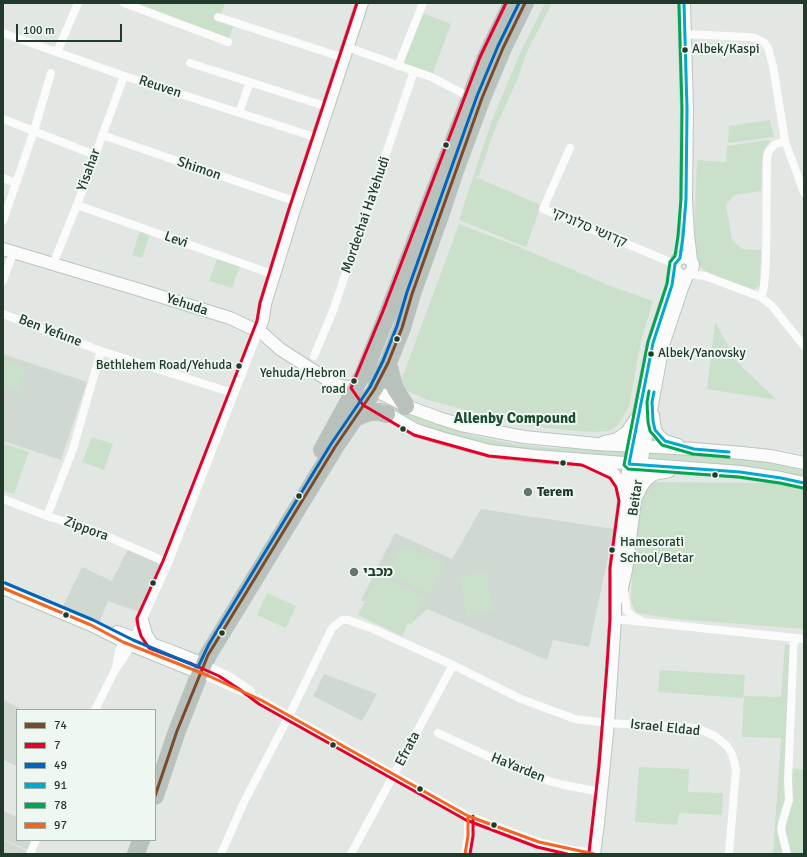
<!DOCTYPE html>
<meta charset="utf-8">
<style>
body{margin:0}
#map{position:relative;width:807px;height:857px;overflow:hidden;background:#e2e7e3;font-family:Signika,sans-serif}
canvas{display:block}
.frame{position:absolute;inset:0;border:4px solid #203a2c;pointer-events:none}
.legend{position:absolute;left:16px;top:709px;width:140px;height:132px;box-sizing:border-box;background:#eff7f1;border:1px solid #9caba2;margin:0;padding:5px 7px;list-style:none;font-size:12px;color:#203a2c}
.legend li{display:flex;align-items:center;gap:8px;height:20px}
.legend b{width:20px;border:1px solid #9caba2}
.scale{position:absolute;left:16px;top:24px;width:106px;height:18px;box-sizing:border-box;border:2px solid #203a2c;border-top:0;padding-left:5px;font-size:12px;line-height:14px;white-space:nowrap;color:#203a2c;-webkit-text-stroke:3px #eff7f1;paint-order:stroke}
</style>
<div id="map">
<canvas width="807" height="857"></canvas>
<div class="frame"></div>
<ul class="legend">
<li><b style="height:5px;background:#7a4b2a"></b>74</li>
<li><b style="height:5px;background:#e4002b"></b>7</li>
<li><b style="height:5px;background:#0065bd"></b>49</li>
<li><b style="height:5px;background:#00a9ce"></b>91</li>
<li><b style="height:5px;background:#00a651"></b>78</li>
<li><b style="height:5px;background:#f26522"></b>97</li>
</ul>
<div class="scale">100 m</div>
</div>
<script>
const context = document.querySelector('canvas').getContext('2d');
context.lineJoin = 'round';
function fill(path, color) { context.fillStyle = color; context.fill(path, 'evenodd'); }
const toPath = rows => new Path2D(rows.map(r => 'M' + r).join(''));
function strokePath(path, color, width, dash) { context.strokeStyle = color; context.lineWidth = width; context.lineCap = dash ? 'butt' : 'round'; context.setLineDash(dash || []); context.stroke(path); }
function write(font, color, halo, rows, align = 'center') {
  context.font = font + ' Signika,"Noto Sans Hebrew",sans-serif'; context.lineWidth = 4; context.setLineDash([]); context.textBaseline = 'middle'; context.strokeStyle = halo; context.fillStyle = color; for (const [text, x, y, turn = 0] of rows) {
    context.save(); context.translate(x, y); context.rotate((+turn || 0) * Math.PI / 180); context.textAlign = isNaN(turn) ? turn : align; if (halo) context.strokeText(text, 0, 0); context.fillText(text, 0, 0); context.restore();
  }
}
fill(toPath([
 [3,354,87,382,61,460,3,441],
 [481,509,614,529,589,647,553,640,547,660,427,609,411,624,361,600,395,533,452,559],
 [128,549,164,564,142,613,108,601,99,623,62,608,82,567,112,581],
 [324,674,377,694,362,721,313,696],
 [3,700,23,710,17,710,17,766,3,760],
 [3,811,17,817,17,840,32,840,28,850,3,839],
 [3,840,29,852,28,854,3,854]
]), '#cfd9d2');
fill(toPath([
 [133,3,225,3,219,19,234,25,228,40],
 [545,3,552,3,526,54,518,78,494,131,479,176,475,177,541,205,526,247,459,220,492,120,521,51],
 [422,13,451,24,432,75,403,63],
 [770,120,774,137,728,143,729,126],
 [769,140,770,142,764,149,762,162,761,191,734,195,726,205,732,240,742,249,761,250,760,285,753,291,730,283,702,269,699,264,694,233,697,160,726,162,727,146],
 [459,224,517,246,613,287,653,301,641,341,629,406,623,417,617,426,609,431,593,432,564,430,517,424,428,400,403,389,401,384,401,381],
 [140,231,150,235,142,258,132,255],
 [217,259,240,266,232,288,209,281],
 [715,322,738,363,777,400,707,389],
 [3,359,26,368,18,391,3,386],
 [394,407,438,425,471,435,513,444,551,448,628,450,627,459,524,452,459,439,428,428,399,413,393,410],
 [92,437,113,444,104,470,82,462],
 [3,443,29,452,14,494,3,491],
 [647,452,694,454,770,460,804,467,804,478,645,462],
 [651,482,769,483,804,488,804,629,677,619,636,613,631,601,633,552,639,503],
 [401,544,444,564,430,594,387,574],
 [486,572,493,611,466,615,460,576],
 [379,574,425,598,411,624,408,623,402,636,358,615,365,602,390,614,365,601],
 [267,593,296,606,286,628,257,615],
 [785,644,798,647,791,768,804,770,804,854,773,854,781,738,742,737,744,696,781,697],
 [660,670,745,675,743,698,658,692],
 [639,767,689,769,688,792,723,793,722,815,679,813,677,825,635,822]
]), '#cae0cb');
const secondary = toPath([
 [684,3,687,109,686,199,688,235,691,260],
 [3,249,140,290,230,318,262,333,280,349,331,382,340,386,374,390,406,406,439,418,461,425,524,437,597,444,694,449,742,453,770,456,804,463],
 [259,330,263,318,265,304,294,210,362,3],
 [381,410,416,430,441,438,490,451,534,456,740,472,781,478,804,483],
 [653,415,655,430,659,436,665,441,678,445],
 [604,442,617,439,627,432,635,420],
 [593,464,603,468,614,474,621,485,623,494],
 [638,494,641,487,647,479,654,474,669,471],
 [3,588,91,625,131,645,200,673],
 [620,597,626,570,636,492,663,345,682,288,687,276],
 [142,620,146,634,152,644],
 [117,632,171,651,204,664],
 [594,854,598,824,608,723,615,619,615,569,629,464,653,343,672,285,675,264,678,259,684,257,690,259,693,264,692,271,687,276,683,276,678,274,675,269]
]);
const highway = toPath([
 [388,363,395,389,406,406],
 [355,418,370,412,379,412,387,414],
 [322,450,363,375,388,313,485,59,512,3],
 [155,796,177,731,200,673,208,655,335,447,374,390,388,363,402,328,412,294,440,216,456,168,482,98,503,48,525,3],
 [136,854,141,840]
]);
strokePath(secondary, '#bbc4be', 14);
strokePath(highway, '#bbc4bf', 18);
strokePath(toPath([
 [124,3,228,42],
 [218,17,344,58],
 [3,33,124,76,318,138],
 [685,34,748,37,755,38,765,43,768,48,773,66,785,141,804,193],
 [347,47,431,77,472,98],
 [57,52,78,3],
 [190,63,328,107],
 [398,66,423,3],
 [239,113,250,82],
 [3,119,95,155],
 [102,135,297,202],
 [570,148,543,209,675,264],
 [3,178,16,183],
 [77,205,275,275],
 [3,221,34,131,51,73],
 [53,264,77,205,124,76],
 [689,274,705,276,761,297,772,306,804,346],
 [3,281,13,253],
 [761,297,764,287,766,261,767,157,769,151,774,145,785,141],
 [3,314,101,351,233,393],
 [314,356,333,311,414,71],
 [3,499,47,516,95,531,168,563],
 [47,516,73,449,101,351],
 [624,591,627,611,634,617,640,620],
 [615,619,804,639],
 [204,664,231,677,251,691],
 [116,668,119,651,123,642,128,640],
 [200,673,261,700,289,716,468,816,539,842,572,850,594,853],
 [95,710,116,668,123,659,131,645,168,563,259,330],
 [438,733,511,767,549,781,564,785,601,792],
 [30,854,36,840],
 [221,854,244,802,289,716,332,628,342,620,348,620,373,629,453,665,521,699,575,719,608,723,697,728,715,736,727,746,732,754,736,769,729,854],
 [351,854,453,665],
 [465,854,468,836,468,816],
 [787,854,781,829,783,820,789,800,788,780,794,638]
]), '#fbfbfb', 8);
strokePath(secondary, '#fbfbfb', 12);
strokePath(highway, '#b9c1bd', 16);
strokePath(toPath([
 [155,796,177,731,208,655,335,447,374,390,388,363,402,328,412,294,482,98,503,48,525,3]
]), '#7a4b2a', 3);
strokePath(toPath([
 [357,3,289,209,260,303,257,321,163,561,137,618,138,626,141,636,149,648,192,664,219,676,239,689,259,704,466,820,537,847,567,854],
 [506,3,480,57,383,311,351,388,363,405,414,435,489,456,582,465,610,478,616,487,619,501,610,568,610,619,607,666,599,766,589,853],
 [470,854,473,836,473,816]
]), '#e4002b', 3);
strokePath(toPath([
 [5,583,93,620,133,640,198,667,209,644,331,444,370,387,383,361,397,326,407,292,477,96,498,46,519,3]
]), '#0065bd', 3);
strokePath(toPath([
 [684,3,687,109,686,199,683,237,680,258,675,264,672,285,653,343,629,464,740,472,781,478,804,483],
 [654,392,652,402,653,421,655,430,665,441,694,449,729,452]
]), '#00a9ce', 3);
strokePath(toPath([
 [679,3,682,109,681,199,678,236,675,256,670,262,667,284,648,342,624,465,628,469,739,477,780,483,803,488],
 [649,391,647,402,648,422,650,431,662,445,693,454,729,457]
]), '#00a651', 3);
strokePath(toPath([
 [3,588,91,625,123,642,209,676,261,700,468,816,539,842,594,854],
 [465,854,468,836,468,816]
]), '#f26522', 3);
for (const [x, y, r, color] of [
 [685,50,3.5,"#203a2c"],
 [446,145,3.5,"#203a2c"],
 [397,339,3.5,"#203a2c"],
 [651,354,3.5,"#203a2c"],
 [239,366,3.5,"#203a2c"],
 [354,381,3.5,"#203a2c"],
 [403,429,3.5,"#203a2c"],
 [563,463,3.5,"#203a2c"],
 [715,475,3.5,"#203a2c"],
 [528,492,5,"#64776c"],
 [299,496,3.5,"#203a2c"],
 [612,550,3.5,"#203a2c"],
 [354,572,5,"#64776c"],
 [153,583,3.5,"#203a2c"],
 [66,615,3.5,"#203a2c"],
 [222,633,3.5,"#203a2c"],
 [333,745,3.5,"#203a2c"],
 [420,789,3.5,"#203a2c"],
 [494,825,3.5,"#203a2c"]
]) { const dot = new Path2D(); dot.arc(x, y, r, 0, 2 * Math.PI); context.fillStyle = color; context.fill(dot); strokePath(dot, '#eff7f1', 1.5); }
write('13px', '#203a2c', '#eff7f1', [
 ["Albek/Kaspi",692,50],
 ["Albek/Yanovsky",658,354],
 ["Bethlehem Road/Yehuda",232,366,"right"],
 ["Yehuda/Hebron",346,374,"right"],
 ["road",346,390,"right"],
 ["Hamesorati",620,543],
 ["School/Betar",620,559]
], 'left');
write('14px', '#203a2c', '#eff7f1', [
 ["Reuven",160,87,18],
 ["Shimon",199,169,19],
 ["Yisahar",89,170,-70],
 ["Mordechai HaYehudi",366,215,-71],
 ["קדושי סלוניקי",589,228,23],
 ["Levi",176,240,19],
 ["Yehuda",187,305,18],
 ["Ben Yefune",50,331,21],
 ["Beitar",636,498,-82],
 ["Zippora",86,529,20],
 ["Israel Eldad",665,728,6],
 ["Efrata",408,749,-62],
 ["HaYarden",518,768,22]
]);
write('bold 14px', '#203a2c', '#eff7f1', [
 ["Terem",537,492],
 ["מכבי",363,572]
], 'left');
write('bold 15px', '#1d4b33', '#eff7f1', [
 ["Allenby Compound",515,419]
]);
</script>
